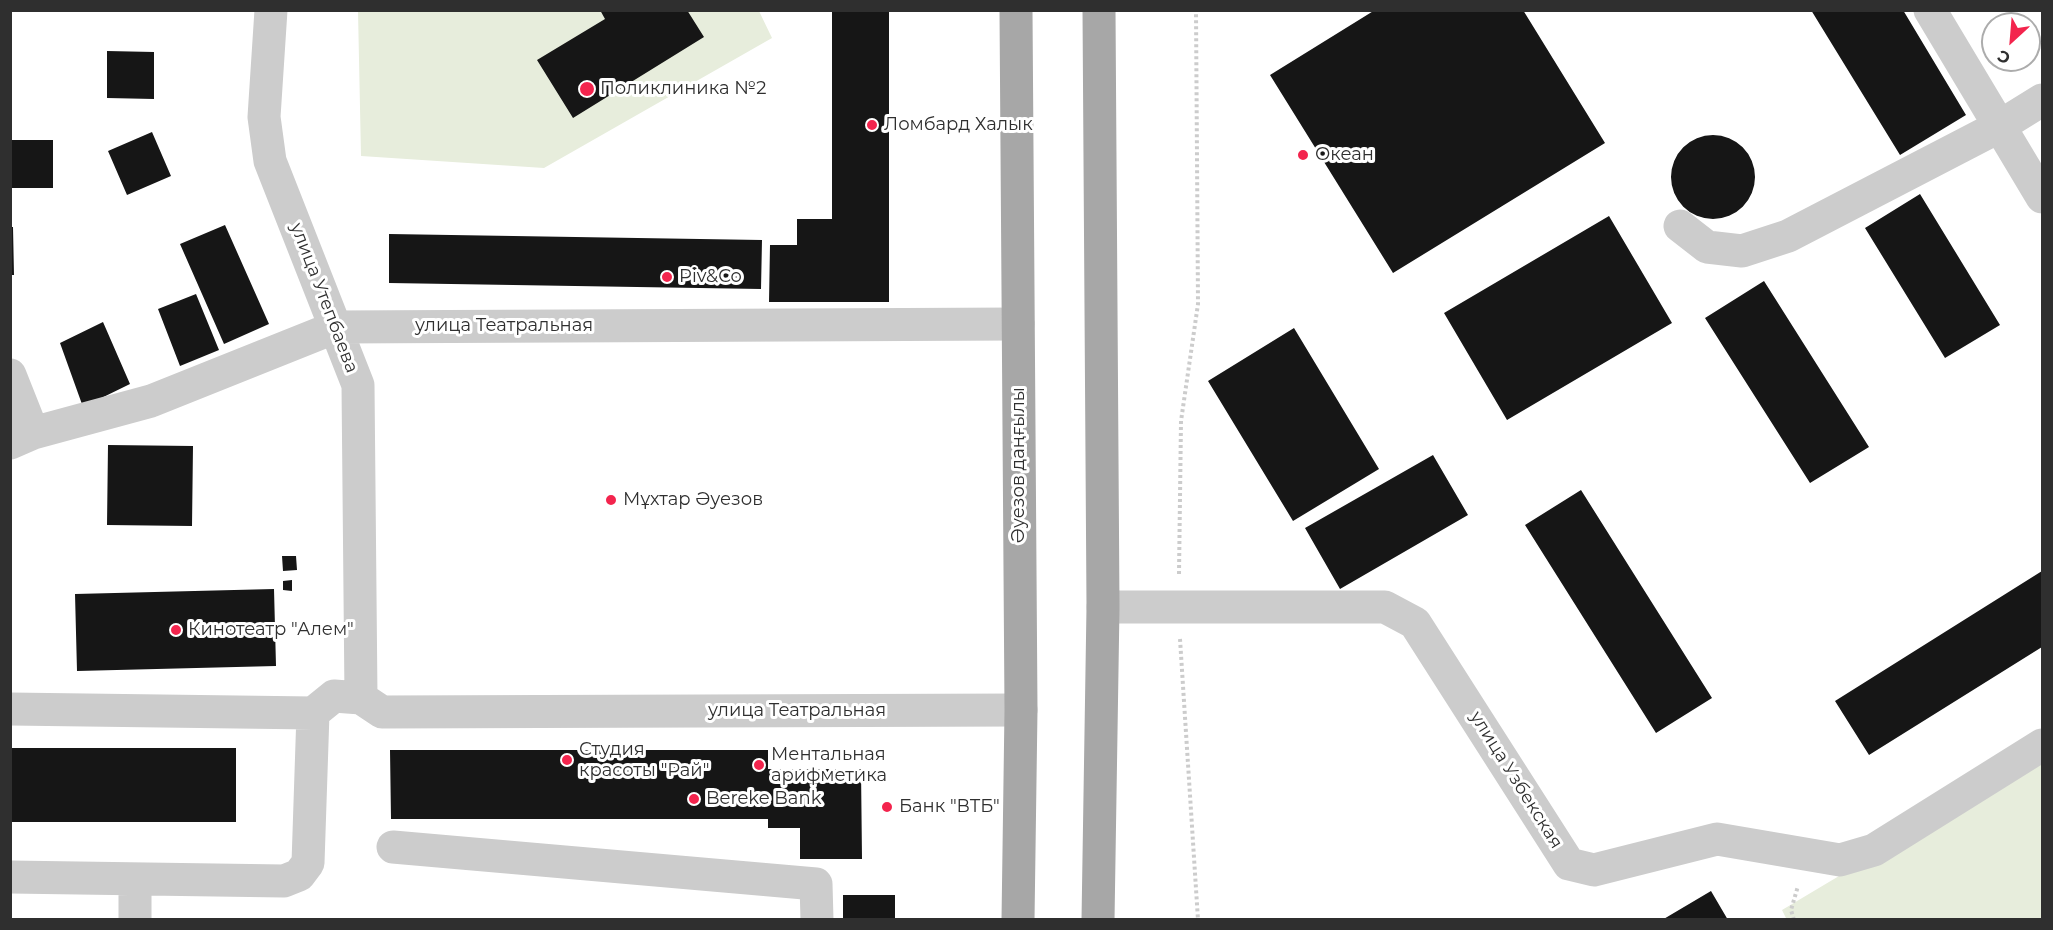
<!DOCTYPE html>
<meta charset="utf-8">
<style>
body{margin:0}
#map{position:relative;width:2053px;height:930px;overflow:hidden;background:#fff;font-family:Montserrat,sans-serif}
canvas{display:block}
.frame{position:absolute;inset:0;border:12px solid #2f2f2f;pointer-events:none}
.north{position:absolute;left:1981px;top:12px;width:60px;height:60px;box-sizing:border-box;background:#fff;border:2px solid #acacac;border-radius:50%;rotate:206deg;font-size:16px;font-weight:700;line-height:24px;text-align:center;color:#2f2f2f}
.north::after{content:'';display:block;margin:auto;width:21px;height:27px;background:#f3244d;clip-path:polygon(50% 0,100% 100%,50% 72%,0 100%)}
</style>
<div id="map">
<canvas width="2053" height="930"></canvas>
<div class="frame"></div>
<div class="north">С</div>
</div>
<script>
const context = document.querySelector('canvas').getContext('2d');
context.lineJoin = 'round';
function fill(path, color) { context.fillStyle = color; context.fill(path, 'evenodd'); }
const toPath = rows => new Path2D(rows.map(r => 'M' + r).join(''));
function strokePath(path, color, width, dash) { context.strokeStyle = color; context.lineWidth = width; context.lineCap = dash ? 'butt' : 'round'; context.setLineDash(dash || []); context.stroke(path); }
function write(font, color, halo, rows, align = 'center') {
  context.font = font + ' Montserrat,sans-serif'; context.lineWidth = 6; context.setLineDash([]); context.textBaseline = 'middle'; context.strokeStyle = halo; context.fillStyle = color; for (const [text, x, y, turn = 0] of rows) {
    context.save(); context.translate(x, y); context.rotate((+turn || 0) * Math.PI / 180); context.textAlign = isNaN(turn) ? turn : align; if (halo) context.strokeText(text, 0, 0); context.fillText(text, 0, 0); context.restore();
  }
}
fill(toPath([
 [358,11,759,11,772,38,544,168,361,156],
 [2042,755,2042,919,1787,920,1782,910]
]), '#e7eddc');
fill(toPath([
 [600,10,687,10,704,37,573,118,537,60,605,19],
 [832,10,889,10,889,302,769,302,770,245,797,245,797,219,832,219],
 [1375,10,1523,10,1605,143,1393,273,1270,75],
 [1811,10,1903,10,1966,115,1900,155],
 [107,51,154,52,154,99,107,98],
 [152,132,171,176,127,195,108,151],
 '1671 177a42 42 0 1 1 84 0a42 42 0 1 1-84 0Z',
 [10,140,53,140,53,188,10,188],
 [1920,194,2000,325,1945,358,1865,228],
 [1609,216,1672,323,1507,420,1444,313],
 [225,225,269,324,224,344,180,244],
 [10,227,13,227,14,275,10,275],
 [389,234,762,240,761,289,389,283],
 [1764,281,1869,447,1810,483,1705,318],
 [196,294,219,350,180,366,158,309],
 [103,322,130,384,83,407,60,343],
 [1294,328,1379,469,1293,521,1208,381],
 [108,445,193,446,192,526,107,525],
 [1433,455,1468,515,1340,589,1305,528],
 [1581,490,1712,698,1656,733,1525,525],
 [282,556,296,556,297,570,283,571],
 [2042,571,2042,647,1869,755,1835,701],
 [292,580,292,591,283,590,283,581],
 [274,589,276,666,77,671,75,594],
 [10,748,236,748,236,822,10,822],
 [390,750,768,750,768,769,861,769,862,859,800,859,800,828,768,828,768,819,391,819],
 [1711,891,1728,920,1662,920],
 [843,895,895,895,895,920,843,920]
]), '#161616');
strokePath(toPath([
 [1179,574,1181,421,1198,304,1196,10],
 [1180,639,1198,920],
 [1794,920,1791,910,1798,886]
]), '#ccc', 4, [3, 3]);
strokePath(toPath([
 [271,10,264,117,270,161,358,385,361,698],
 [1930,10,2042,197],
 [1680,226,1707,247,1742,251,1788,236,2000,126,2042,100],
 [10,375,33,433],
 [10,443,33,433,151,401,336,327,1018,324],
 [1103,607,1385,607,1415,623,1569,864,1594,870,1717,839,1840,860,1874,850,2042,745],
 [361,698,382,712,1021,710],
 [10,709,313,713],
 [393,847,816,884,817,920],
 [10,877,284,881,299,875,308,863,313,713,334,696,361,698],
 [135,879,135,920]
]), '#ccc', 33);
strokePath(toPath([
 [1016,10,1021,710,1018,920],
 [1098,920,1103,607,1099,10]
]), '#a7a7a7', 33);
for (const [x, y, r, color] of [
 [587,89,8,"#f3244d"],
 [872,125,6,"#f3244d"],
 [1303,155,6,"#f3244d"],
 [667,277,6,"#f3244d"],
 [611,500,6,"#f3244d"],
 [176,630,6,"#f3244d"],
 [567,760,6,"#f3244d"],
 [759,765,6,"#f3244d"],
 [694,799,6,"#f3244d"],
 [887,807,6,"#f3244d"]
]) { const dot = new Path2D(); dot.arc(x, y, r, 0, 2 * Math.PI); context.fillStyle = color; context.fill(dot); strokePath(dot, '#fff', 2); }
write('18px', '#2f2f2f', '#fff', [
 ["Поликлиника №2",600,89],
 ["Ломбард Халык",884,125],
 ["Океан",1315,155],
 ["Piv&Co",679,277],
 ["Мұхтар Әуезов",623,500],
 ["Кинотеатр \"Алем\"",188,630],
 ["Студия",579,750],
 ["красоты \"Рай\"",579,771],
 ["Ментальная",771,755],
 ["арифметика",771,776],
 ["Bereke Bank",706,799],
 ["Банк \"ВТБ\"",899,807]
], 'left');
write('18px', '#2f2f2f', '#fff', [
 ["улица Утепбаева",324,298,69],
 ["улица Театральная",504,326],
 ["Әуезов даңғылы",1019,465,-90],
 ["улица Театральная",797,711],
 ["улица Узбекская",1516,780,58]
]);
</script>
